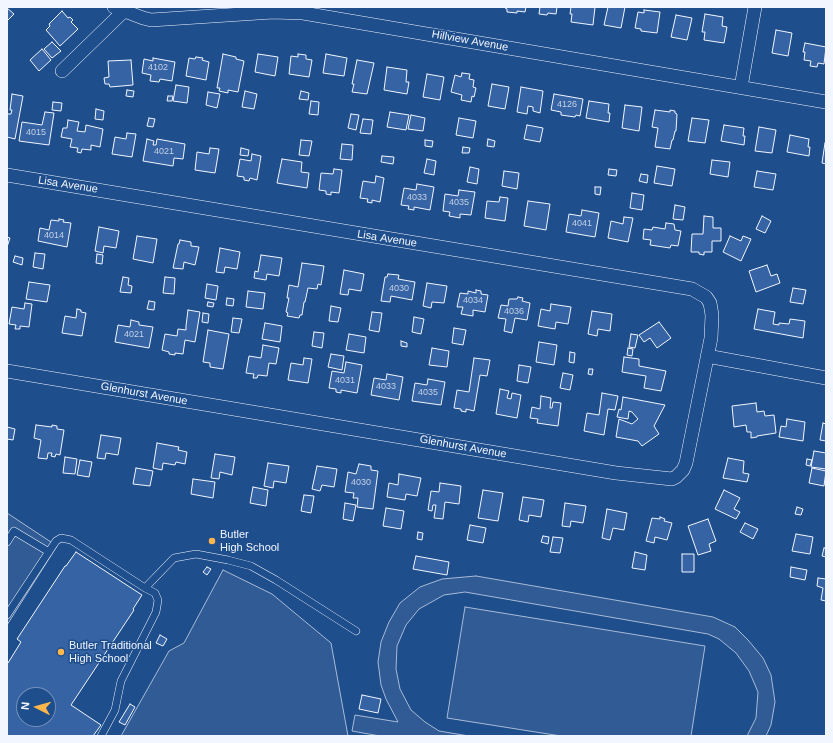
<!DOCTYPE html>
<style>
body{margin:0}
#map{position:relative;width:833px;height:743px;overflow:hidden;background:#1f4e8c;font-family:Arial,sans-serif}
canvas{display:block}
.frame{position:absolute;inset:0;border:8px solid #f2f6ff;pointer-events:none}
.north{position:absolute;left:16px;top:687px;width:40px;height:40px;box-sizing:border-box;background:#1f4e8c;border:1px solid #7391ba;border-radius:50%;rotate:276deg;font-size:11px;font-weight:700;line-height:16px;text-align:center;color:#f2f6ff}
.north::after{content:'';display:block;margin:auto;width:14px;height:18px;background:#ffb74d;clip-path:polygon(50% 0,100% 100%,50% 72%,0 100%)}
</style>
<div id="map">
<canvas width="833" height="743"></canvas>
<div class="frame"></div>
<div class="north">N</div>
</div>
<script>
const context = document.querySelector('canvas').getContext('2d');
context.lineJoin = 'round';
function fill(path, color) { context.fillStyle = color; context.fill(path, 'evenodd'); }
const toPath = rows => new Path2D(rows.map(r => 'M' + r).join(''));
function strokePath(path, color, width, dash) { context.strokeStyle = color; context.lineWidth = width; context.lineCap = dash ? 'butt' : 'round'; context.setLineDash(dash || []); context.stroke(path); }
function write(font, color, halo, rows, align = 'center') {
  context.font = font + ' Arial,sans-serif'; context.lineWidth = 3; context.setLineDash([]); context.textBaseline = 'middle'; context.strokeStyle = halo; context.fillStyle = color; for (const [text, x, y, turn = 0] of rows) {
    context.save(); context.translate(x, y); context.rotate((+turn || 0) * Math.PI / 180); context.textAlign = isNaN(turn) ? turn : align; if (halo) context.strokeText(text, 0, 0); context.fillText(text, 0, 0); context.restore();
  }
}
const built = toPath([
 [7,513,57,546,7,625,7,513],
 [223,570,272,594,331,643,348,736,121,736,169,651,184,643,223,570],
 [476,576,713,617,735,627,748,640,763,658,771,675,775,702,771,725,766,736,747,736,756,718,758,692,749,671,736,653,719,639,708,634,465,592,444,595,419,609,406,625,397,646,396,669,400,689,411,710,425,722,439,731,469,736,380,736,352,731,355,715,398,722,386,699,381,685,378,662,381,642,389,622,400,603,420,587,442,579,476,576],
 [465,607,705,646,691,736,561,736,447,718,465,607]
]);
fill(built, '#305b95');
strokePath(built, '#a8bbd7', 1);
const building = toPath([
 [505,7,526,7,525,12,517,11,517,13,507,12,507,9,505,8,505,7],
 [540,7,557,7,556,14,548,13,547,15,539,14,540,7],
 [571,7,595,7,593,25,571,22,572,14,570,14,571,7],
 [608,7,625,7,621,28,604,25,608,7],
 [7,8,14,14,7,21,7,8],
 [644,10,660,12,657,33,641,31,641,29,635,28,638,12,644,13,644,10],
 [62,11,68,18,70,17,73,20,71,22,78,29,60,46,46,30,50,26,49,24,62,11],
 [705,14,723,17,722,26,727,27,724,43,704,40,705,32,702,32,705,14],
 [676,15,692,18,687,40,671,37,676,15],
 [776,30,792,33,788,56,772,53,776,30],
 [52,42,61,51,52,58,44,49,52,42],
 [805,43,826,47,824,64,818,63,817,67,810,66,811,61,804,60,805,52,803,52,805,43],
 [42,49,51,60,39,71,30,60,42,49],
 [223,54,236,57,236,59,244,61,238,92,228,90,228,93,219,91,220,88,217,88,223,54],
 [258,54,278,57,275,76,255,72,258,54],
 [298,54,306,55,306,59,312,60,309,77,289,74,291,56,298,57,298,54],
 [326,54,347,58,344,76,323,73,326,54],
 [196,57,203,58,202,60,209,62,206,80,186,76,189,58,195,59,196,57],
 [153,58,175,62,172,81,160,79,159,82,150,81,151,75,142,73,144,59,153,61,153,58],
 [131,60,133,85,110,87,109,84,105,84,104,78,109,77,108,61,131,60],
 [357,60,374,63,367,94,352,92,354,84,352,84,357,60],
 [387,67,407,70,406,82,409,82,407,94,384,90,387,67],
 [462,73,470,74,469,79,474,80,473,87,476,88,474,97,472,96,471,102,461,100,462,95,451,92,455,75,461,77,462,73],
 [427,74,444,77,440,100,423,97,427,74],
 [492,84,509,87,505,109,488,106,492,84],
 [176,85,189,87,187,103,173,101,176,85],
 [521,87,543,91,540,113,533,111,533,107,528,106,527,114,517,112,521,87],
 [127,90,134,91,133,97,126,96,127,90],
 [245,91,257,94,254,109,242,107,245,91],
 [301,91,309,93,308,100,299,99,301,91],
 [208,92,220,94,217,108,206,105,208,92],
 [12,94,23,96,15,139,7,137,7,114,11,114,12,110,10,110,12,94],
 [554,94,583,99,580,116,576,115,575,117,561,115,561,112,551,110,554,94],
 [168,96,173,96,172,101,167,101,168,96],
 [311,101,319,102,318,115,309,114,311,101],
 [589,101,609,104,608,113,610,113,609,122,586,118,589,101],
 [53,102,62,103,61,111,52,110,53,102],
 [625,105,642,107,639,131,622,128,625,105],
 [96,109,104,111,103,120,95,119,96,109],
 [655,110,670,112,670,110,675,111,675,113,677,114,676,131,675,131,673,140,672,140,670,149,655,147,658,128,652,127,655,110],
 [45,112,54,113,49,145,19,141,22,122,42,125,45,112],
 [390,112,409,115,406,130,387,127,390,112],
 [351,114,359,115,356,130,348,128,351,114],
 [411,115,425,118,423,131,408,129,411,115],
 [149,118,155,119,153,127,147,126,149,118],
 [459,118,476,121,473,138,456,135,459,118],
 [692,118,709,120,705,143,688,141,692,118],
 [363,119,373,120,371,134,360,133,363,119],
 [68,120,79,122,77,131,85,132,86,125,103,129,100,147,91,145,91,150,82,149,81,153,77,152,78,148,70,147,72,139,61,137,63,128,67,128,68,120],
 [527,125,543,128,540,142,524,139,527,125],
 [724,125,744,128,743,136,745,136,744,145,721,141,724,125],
 [759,127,776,130,772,153,755,151,759,127],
 [127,133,136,134,132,157,112,154,115,137,126,139,127,133],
 [790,135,809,139,808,147,810,147,809,156,787,152,790,135],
 [147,139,154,141,153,145,156,145,157,139,185,144,183,159,174,158,173,166,143,161,147,139],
 [488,139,495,141,494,147,487,146,488,139],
 [301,140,312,141,309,156,299,155,301,140],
 [425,140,433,141,432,147,425,146,425,140],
 [825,143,826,143,826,164,822,163,825,143],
 [342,144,353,145,352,160,340,159,342,144],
 [463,147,470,148,469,153,462,153,463,147],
 [210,148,219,149,215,173,195,170,197,152,209,154,210,148],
 [241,148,249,150,248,156,240,155,241,148],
 [252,154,261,156,257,180,250,178,249,181,244,180,244,177,237,176,240,159,251,161,252,154],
 [382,156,394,157,393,164,381,162,382,156],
 [282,159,302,162,301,172,309,173,307,188,277,183,282,159],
 [427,159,436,161,434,175,424,173,427,159],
 [712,160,730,162,728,177,710,174,712,160],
 [657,166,675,169,672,186,654,183,657,166],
 [470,167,479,169,477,184,467,182,470,167],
 [334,169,342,170,339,193,331,192,331,195,326,194,326,191,319,190,321,173,333,174,334,169],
 [609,169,617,170,616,176,608,175,609,169],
 [504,171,519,173,517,189,502,186,504,171],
 [757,171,776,174,773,190,754,187,757,171],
 [641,174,648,175,647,183,639,181,641,174],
 [376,176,384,178,380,202,372,200,372,203,367,202,368,199,360,198,363,181,375,183,376,176],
 [417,184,434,187,430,210,414,207,414,210,408,209,409,206,401,205,404,188,416,190,417,184],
 [595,187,601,187,600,195,595,194,595,187],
 [459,190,475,192,471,215,460,214,460,218,449,216,450,212,443,211,445,194,458,196,459,190],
 [632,193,644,195,642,210,630,208,632,193],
 [500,197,508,198,505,221,485,218,487,201,499,202,500,197],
 [528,201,550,204,546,230,524,226,528,201],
 [675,205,685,207,683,220,673,219,675,205],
 [582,210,599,213,595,237,566,232,569,214,581,216,582,210],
 [704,216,713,217,713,228,721,228,721,241,712,241,712,252,704,252,704,255,699,254,699,252,691,252,692,234,703,234,704,216],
 [762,216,771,221,765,233,756,229,762,216],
 [624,217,633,218,628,242,608,238,611,221,623,224,624,217],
 [59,219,64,220,63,222,71,223,67,247,38,241,40,228,49,230,51,220,59,221,59,219],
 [666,223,674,224,675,230,681,231,678,246,671,245,670,248,650,245,651,240,643,239,644,229,652,230,653,227,665,229,666,223],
 [99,227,119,231,116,248,104,246,103,253,95,251,99,227],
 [137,236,157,239,153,263,133,259,137,236],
 [730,236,741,241,743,236,751,239,741,261,723,252,730,236],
 [7,237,10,238,7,247,7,237],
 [180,240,191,242,191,246,199,247,195,265,184,262,183,269,173,268,178,244,179,244,180,240],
 [220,248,240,252,237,269,225,267,224,273,216,272,220,248],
 [35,253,45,254,43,269,33,267,35,253],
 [97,254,103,255,102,264,96,263,97,254],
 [261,255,282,258,279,276,267,274,266,280,254,278,255,271,258,272,261,255],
 [15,256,23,258,22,265,13,262,15,256],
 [302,263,324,266,321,285,318,284,317,289,308,288,305,302,304,302,302,315,300,315,299,318,287,316,288,313,286,312,289,298,287,298,289,285,298,287,302,263],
 [767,265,771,276,777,274,780,283,756,292,749,271,767,265],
 [344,270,364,274,361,291,349,289,348,295,340,294,344,270],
 [388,274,399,275,398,279,415,282,412,300,391,296,390,302,381,301,385,277,387,277,388,274],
 [123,277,129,278,128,285,132,286,131,293,120,292,123,277],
 [165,277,175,278,174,294,163,293,165,277],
 [29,282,50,285,47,302,26,299,29,282],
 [427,283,447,286,444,303,432,302,431,308,423,306,427,283],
 [207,284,218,286,216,300,205,298,207,284],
 [793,288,806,290,803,304,790,302,793,288],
 [476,290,481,291,481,294,488,295,485,312,473,310,473,316,461,314,463,307,457,307,460,293,468,294,468,291,476,293,476,290],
 [248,291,265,293,263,309,246,307,248,291],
 [518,297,523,298,522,301,530,303,527,320,515,318,512,333,504,331,506,319,498,318,501,305,508,306,509,299,517,299,518,297],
 [227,298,234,299,233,306,226,305,227,298],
 [149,301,155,302,154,310,147,309,149,301],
 [208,302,214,303,213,307,207,306,208,302],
 [25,303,32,304,29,327,20,326,20,329,15,329,16,325,9,324,12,307,24,309,25,303],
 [551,304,571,307,568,324,556,322,555,329,538,326,541,309,550,311,551,304],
 [331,306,341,308,338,322,329,321,331,306],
 [77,309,81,310,81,312,86,313,82,336,62,333,65,316,76,318,77,309],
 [758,309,775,312,773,324,779,325,779,323,789,324,790,319,805,321,803,338,754,329,758,309],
 [188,310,200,312,195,342,185,340,183,354,175,353,175,355,169,354,169,352,162,350,165,334,177,336,178,329,186,330,186,326,188,310],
 [592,311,612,314,610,331,598,329,597,336,588,334,592,311],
 [372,312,382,313,379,332,369,330,372,312],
 [203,313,209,314,208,323,202,322,203,313],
 [414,317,424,319,421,334,412,332,414,317],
 [233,318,242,319,239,333,231,332,233,318],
 [131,320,139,322,139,325,153,327,149,348,115,342,118,325,130,327,131,320],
 [659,322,671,338,657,348,650,338,644,342,639,335,659,322],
 [265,323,282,326,280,342,262,339,265,323],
 [454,328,466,330,463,345,452,343,454,328],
 [208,330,229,334,223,369,210,367,210,363,203,362,208,330],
 [314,332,324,333,322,348,312,346,314,332],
 [349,334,366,337,364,353,346,350,349,334],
 [631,334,638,335,635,348,629,347,631,334],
 [401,341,407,343,407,347,401,346,401,341],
 [539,342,557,345,554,365,536,362,539,342],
 [263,345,279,348,276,364,269,363,267,376,258,375,257,378,253,378,254,374,246,373,249,356,261,358,263,345],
 [432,348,449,351,447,367,429,365,432,348],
 [628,348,633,349,632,356,627,355,628,348],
 [570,352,575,353,574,363,569,362,570,352],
 [331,354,344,356,342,370,328,367,331,354],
 [624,357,639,359,639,366,666,371,661,391,644,388,646,376,622,372,624,357],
 [304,358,312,359,308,383,288,380,291,363,303,365,304,358],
 [474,358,490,360,487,376,480,375,474,411,466,409,466,412,461,411,461,409,454,408,457,390,469,392,474,358],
 [346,362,362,365,357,393,341,390,341,393,336,392,336,389,329,388,332,371,344,373,346,362],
 [519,365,531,367,528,383,517,381,519,365],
 [589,369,593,369,592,375,588,374,589,369],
 [563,373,573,375,570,390,560,388,563,373],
 [387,374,403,377,399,400,371,395,374,378,386,380,387,374],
 [428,379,445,382,441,405,412,401,415,383,427,385,428,379],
 [500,389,509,391,507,398,511,399,512,393,521,395,517,418,496,414,500,389],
 [602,393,618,396,615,410,608,409,604,435,584,431,587,413,599,415,602,393],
 [541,396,551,398,550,408,552,408,553,402,561,403,558,426,537,423,538,419,530,418,532,407,540,409,541,396],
 [623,397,665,405,654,426,659,434,642,446,638,441,616,437,619,419,632,424,638,419,632,412,629,411,628,419,617,417,619,409,621,410,623,397],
 [756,403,757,412,764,411,765,416,774,415,776,433,757,436,757,437,751,438,751,432,747,432,746,425,734,427,732,406,756,403],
 [787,419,805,422,803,441,779,437,781,426,786,427,787,419],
 [823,423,826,424,826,441,820,440,823,423],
 [36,425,52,427,52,425,57,426,57,429,64,430,60,455,56,454,55,457,51,456,52,453,48,453,47,459,38,458,41,440,34,438,36,425],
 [7,427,15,429,13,440,7,439,7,427],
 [101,435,121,438,118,455,106,453,105,459,97,458,101,435],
 [157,443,179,447,178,450,187,452,185,464,176,462,175,465,163,463,162,470,153,468,157,443],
 [814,451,826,453,826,469,811,467,814,451],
 [215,454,235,457,232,475,220,472,219,479,211,478,215,454],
 [65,457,77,459,75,474,63,473,65,457],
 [728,458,744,461,743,473,749,474,747,482,723,478,728,458],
 [807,459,812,460,810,466,806,465,807,459],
 [80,460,92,462,89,477,77,475,80,460],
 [268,463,289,466,286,483,274,481,273,488,264,486,268,463],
 [359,464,371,466,371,470,378,471,373,509,357,507,358,498,353,498,354,493,345,492,348,472,356,474,359,464],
 [317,466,337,469,334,487,322,485,320,491,312,489,317,466],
 [136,468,153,471,150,486,133,484,136,468],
 [812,468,826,471,824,486,809,483,812,468],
 [399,474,421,478,417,496,406,494,405,500,387,497,389,483,398,485,399,474],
 [193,479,215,482,213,498,191,494,193,479],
 [440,483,461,486,459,504,445,502,443,519,434,518,436,505,433,505,432,511,428,510,431,491,439,492,440,483],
 [253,487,268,490,266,506,250,503,253,487],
 [483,490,503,493,498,521,478,518,483,490],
 [724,490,740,498,734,509,740,512,736,519,715,509,724,490],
 [304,495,314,496,311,513,301,511,304,495],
 [523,497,544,500,541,517,529,515,528,522,519,520,523,497],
 [345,503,356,505,353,521,343,519,345,503],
 [565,503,586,506,583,523,571,521,570,527,562,526,565,503],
 [797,507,803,509,801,515,795,514,797,507],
 [386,508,404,511,401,529,383,526,386,508],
 [607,509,627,513,624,530,613,528,610,540,602,538,607,509],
 [660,517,665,519,664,521,672,523,667,540,655,537,654,543,646,541,652,518,660,519,660,517],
 [708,519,716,541,709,544,711,551,698,555,688,526,708,519],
 [745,523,758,529,753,539,740,532,745,523],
 [470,525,486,528,483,543,467,540,470,525],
 [418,532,423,533,422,540,417,539,418,532],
 [796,534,813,537,810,554,792,551,796,534],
 [543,536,549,537,548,544,541,542,543,536],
 [553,537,563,538,560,553,550,552,553,537],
 [824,548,826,548,826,557,822,556,824,548],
 [76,552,142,595,133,609,134,610,71,705,101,725,93,736,7,736,7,662,8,663,21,642,17,639,65,566,66,566,76,552],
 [24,695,48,695,48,719,24,719,24,695],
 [635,552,647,555,645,570,632,568,635,552],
 [682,554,694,554,694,572,682,572,682,554],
 [416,556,449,562,447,575,413,569,416,556],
 [207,567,211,569,207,575,203,572,207,567],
 [791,567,807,570,805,580,790,577,791,567],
 [818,578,826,579,826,601,821,600,823,588,817,586,818,578],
 [160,635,167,639,163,646,156,643,160,635],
 [362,695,381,699,378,713,359,709,362,695],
 [130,704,135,707,125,725,119,722,130,704]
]);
fill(building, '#3563a3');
strokePath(building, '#f2f6ff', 1);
const service = toPath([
 [7,542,14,531,49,552],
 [7,615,56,541,61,538,71,540,145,588],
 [101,736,115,710,121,681,156,612,158,600,155,593,145,588,174,558,196,554,228,560,251,566,276,580,356,631]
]);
const minor = toPath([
 [114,7,143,18,151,20,273,12,303,13,826,102],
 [62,71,128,7],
 [741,87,755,7],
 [7,175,692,289,706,297,710,303,712,315,711,338,686,463,683,470,676,477,672,479,616,473,7,371],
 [707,356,826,378]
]);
strokePath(service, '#f2f6ff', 8);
strokePath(minor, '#f2f6ff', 14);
strokePath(service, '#1f4e8c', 7);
strokePath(minor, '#1f4e8c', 13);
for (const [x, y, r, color] of [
 [212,541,4,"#ffb74d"],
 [61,652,4,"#ffb74d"]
]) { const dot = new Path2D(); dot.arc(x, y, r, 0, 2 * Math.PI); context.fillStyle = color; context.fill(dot); strokePath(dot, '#1f4e8c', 1.5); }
write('9px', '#c3d1e8', null, [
 ["4102",158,68],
 ["4126",567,105],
 ["4015",36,133],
 ["4021",164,152],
 ["4033",417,198],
 ["4035",459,203],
 ["4041",582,224],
 ["4014",54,236],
 ["4030",399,289],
 ["4034",473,301],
 ["4036",514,312],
 ["4021",134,335],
 ["4031",345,381],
 ["4033",386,387],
 ["4035",428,393],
 ["4030",361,483]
]);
write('11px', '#f2f6ff', '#1f4e8c', [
 ["Hillview Avenue",470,41,10],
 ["Lisa Avenue",68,185,9],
 ["Lisa Avenue",387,239,9],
 ["Glenhurst Avenue",144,394,10],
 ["Glenhurst Avenue",463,447,10]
]);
write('11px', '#f2f6ff', '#1f4e8c', [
 ["Butler",220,535],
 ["High School",220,548],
 ["Butler Traditional",69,646],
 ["High School",69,659]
], 'left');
</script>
